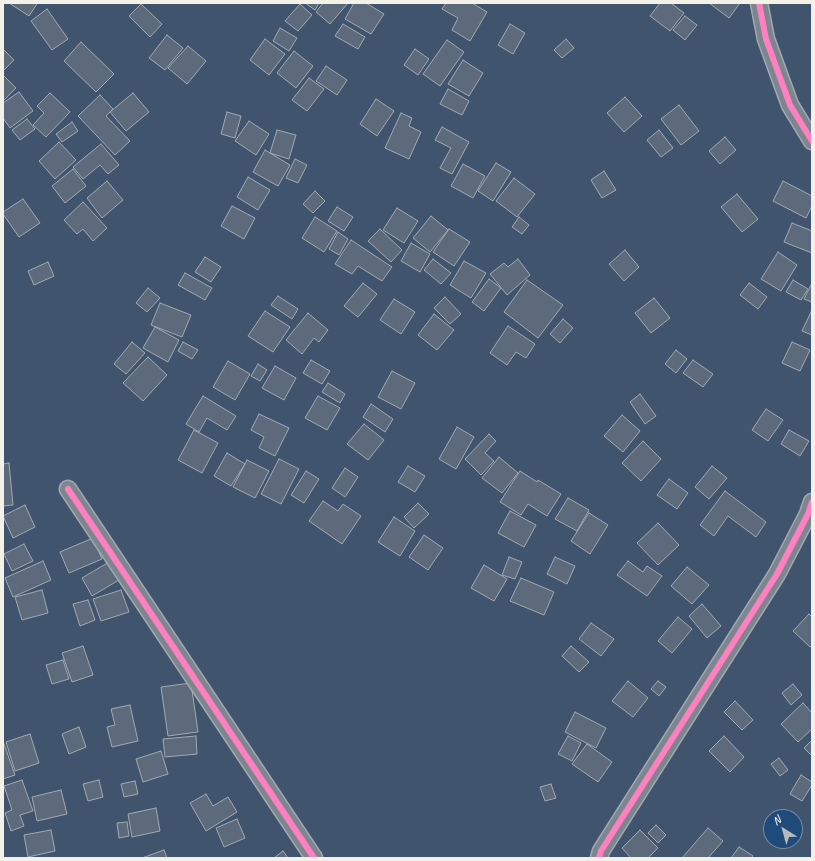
<!DOCTYPE html>
<style>
body{margin:0}
#map{position:relative;width:815px;height:861px;overflow:hidden;background:#40556d;font-family:Caveat,sans-serif}
canvas{display:block}
.frame{position:absolute;inset:0;border:4px solid #f4f1e8;pointer-events:none}
.north{position:absolute;left:763px;top:809px;width:40px;height:40px;box-sizing:border-box;background:#1f4a7a;border:1px solid #748da6;border-radius:50%;rotate:323deg;font-size:11px;font-weight:700;line-height:16px;text-align:center;color:#f4f1e8}
.north::after{content:'';display:block;margin:auto;width:14px;height:18px;background:#b5babd;clip-path:polygon(50% 0,100% 100%,50% 72%,0 100%)}
</style>
<div id="map">
<canvas width="815" height="861"></canvas>
<div class="frame"></div>
<div class="north">N</div>
</div>
<script>
const context = document.querySelector('canvas').getContext('2d');
context.lineJoin = 'round';
function fill(path, color) { context.fillStyle = color; context.fill(path, 'evenodd'); }
const toPath = rows => new Path2D(rows.map(r => 'M' + r).join(''));
function strokePath(path, color, width, dash) { context.strokeStyle = color; context.lineWidth = width; context.lineCap = dash ? 'butt' : 'round'; context.setLineDash(dash || []); context.stroke(path); }
const building = toPath([
 [9,3,36,3,37,4,29,16,9,3],
 [305,3,319,3,315,10,305,3],
 [323,3,348,3,330,24,316,12,323,3],
 [354,3,366,3,384,14,371,34,345,19,354,3],
 [446,3,472,3,487,12,470,41,452,30,458,18,442,9,446,3],
 [660,3,671,3,684,13,670,31,650,16,660,3],
 [709,3,740,3,729,18,709,3],
 [141,4,162,24,150,37,129,16,141,4],
 [300,4,312,15,298,31,285,21,300,4],
 [47,9,68,39,52,50,31,21,47,9],
 [685,16,697,25,685,40,673,30,685,16],
 [343,24,365,37,358,49,335,36,343,24],
 [510,24,525,33,513,54,498,45,510,24],
 [280,28,297,38,289,51,273,41,280,28],
 [167,35,183,48,165,70,149,58,167,35],
 [265,39,285,54,269,75,250,60,265,39],
 [566,39,574,48,562,58,554,50,566,39],
 [447,40,464,52,440,86,423,74,447,40],
 [81,42,114,74,96,92,64,61,81,42],
 [188,46,206,61,187,84,168,68,188,46],
 [3,49,14,60,3,71,3,49],
 [415,49,429,59,418,75,404,65,415,49],
 [294,51,313,66,296,88,277,73,294,51],
 [463,60,483,73,469,96,448,84,463,60],
 [326,66,347,80,337,95,316,81,326,66],
 [3,75,16,88,3,101,3,75],
 [309,78,324,89,307,111,292,100,309,78],
 [448,89,469,101,462,115,440,104,448,89],
 [19,92,33,111,10,128,3,118,3,103,19,92],
 [50,93,70,112,46,137,33,125,44,113,37,106,50,93],
 [133,93,149,112,126,131,110,112,133,93],
 [100,95,113,109,106,116,130,141,115,155,78,116,100,95],
 [625,97,642,116,624,132,607,113,625,97],
 [376,99,394,111,377,136,360,124,376,99],
 [679,105,699,131,681,145,661,119,679,105],
 [227,112,241,116,235,138,221,134,227,112],
 [401,113,412,118,409,126,421,132,409,159,385,148,401,113],
 [27,119,35,129,20,140,12,130,27,119],
 [249,121,269,134,256,155,235,141,249,121],
 [72,122,78,131,62,142,56,134,72,122],
 [442,127,469,142,452,174,440,168,451,148,435,140,442,127],
 [277,130,296,135,289,159,270,153,277,130],
 [659,130,673,148,661,157,647,140,659,130],
 [725,137,736,150,720,164,709,151,725,137],
 [59,142,76,160,55,179,39,161,59,142],
 [101,144,119,165,108,174,100,165,83,179,73,167,101,144],
 [265,150,290,165,278,186,253,172,265,150],
 [295,159,307,165,298,183,286,178,295,159],
 [496,163,511,172,493,201,478,191,496,163],
 [463,164,485,176,473,198,451,186,463,164],
 [73,169,86,186,65,203,52,186,73,169],
 [604,171,616,190,602,198,591,180,604,171],
 [248,177,270,190,258,210,237,197,248,177],
 [514,178,535,194,517,217,496,201,514,178],
 [107,181,123,200,102,218,87,198,107,181],
 [783,181,812,196,812,206,806,218,773,201,783,181],
 [315,191,325,201,313,213,303,204,315,191],
 [737,194,758,219,742,232,721,207,737,194],
 [23,199,40,223,19,237,3,214,3,212,23,199],
 [83,202,107,228,93,241,83,229,77,234,64,220,83,202],
 [232,206,255,218,244,239,221,226,232,206],
 [337,207,353,217,344,231,328,221,337,207],
 [397,208,418,221,404,243,383,230,397,208],
 [431,216,448,230,430,252,413,238,431,216],
 [315,217,337,231,324,252,302,238,315,217],
 [519,217,529,225,522,234,512,227,519,217],
 [792,223,812,231,812,253,784,242,792,223],
 [380,229,402,250,391,262,368,241,380,229],
 [449,229,470,242,454,266,433,252,449,229],
 [338,232,348,239,339,255,329,249,338,232],
 [351,240,392,267,382,281,358,266,352,274,335,264,351,240],
 [411,243,430,254,420,272,401,261,411,243],
 [625,250,639,267,624,281,609,264,625,250],
 [778,252,797,265,781,291,761,279,778,252],
 [205,257,221,267,211,282,195,272,205,257],
 [433,259,451,273,441,284,424,270,433,259],
 [518,259,530,275,507,295,490,274,504,263,508,267,518,259],
 [464,261,486,273,471,298,450,285,464,261],
 [48,262,54,276,34,285,28,271,48,262],
 [185,273,212,288,205,300,178,285,185,273],
 [489,279,501,288,484,311,472,302,489,279],
 [527,280,563,305,538,338,504,312,527,280],
 [793,280,808,289,801,300,786,292,793,280],
 [363,283,377,294,358,317,344,306,363,283],
 [749,283,767,297,758,309,740,295,749,283],
 [812,283,812,302,804,299,812,283],
 [148,288,160,298,147,312,136,303,148,288],
 [278,296,298,309,292,319,271,305,278,296],
 [445,297,461,314,450,324,434,308,445,297],
 [654,298,670,318,651,333,635,313,654,298],
 [394,299,415,312,401,334,380,320,394,299],
 [160,303,191,315,182,337,151,325,160,303],
 [812,310,812,335,802,331,812,310],
 [265,311,290,327,273,352,248,336,265,311],
 [308,313,328,330,319,342,314,338,302,354,286,340,308,313],
 [434,314,454,330,437,350,418,335,434,314],
 [563,319,573,328,560,343,550,334,563,319],
 [508,326,535,344,526,358,516,352,507,365,490,353,508,326],
 [155,327,179,340,168,362,143,348,155,327],
 [132,342,145,353,126,374,114,364,132,342],
 [183,342,198,350,192,359,178,351,183,342],
 [792,342,810,350,800,371,782,363,792,342],
 [676,350,687,359,676,373,665,364,676,350],
 [148,357,167,375,143,401,123,383,148,357],
 [311,360,330,371,322,384,303,373,311,360],
 [693,360,713,374,703,387,683,373,693,360],
 [228,361,250,374,235,400,213,387,228,361],
 [258,364,267,370,260,381,251,376,258,364],
 [275,366,296,378,284,400,262,388,275,366],
 [392,371,415,383,401,409,378,397,392,371],
 [328,383,345,394,340,403,322,392,328,383],
 [640,394,656,416,645,424,630,402,640,394],
 [203,396,236,416,227,430,207,418,199,432,186,424,203,396],
 [318,396,340,408,327,430,305,418,318,396],
 [371,404,393,419,385,432,363,417,371,404],
 [766,409,783,420,768,441,752,430,766,409],
 [259,414,289,428,275,456,259,448,264,437,251,430,259,414],
 [622,415,640,431,623,452,604,436,622,415],
 [364,424,384,440,368,460,347,444,364,424],
 [457,427,474,437,456,469,439,459,457,427],
 [194,430,218,443,202,473,178,460,194,430],
 [789,430,809,441,800,456,781,444,789,430],
 [489,434,496,441,485,453,494,461,481,475,465,459,489,434],
 [643,441,661,459,641,481,622,463,643,441],
 [227,453,245,464,231,486,214,476,227,453],
 [499,457,518,473,502,493,482,478,499,457],
 [279,459,299,469,281,504,261,494,279,459],
 [247,460,269,471,255,498,233,487,247,460],
 [9,463,13,505,3,506,3,464,9,463],
 [408,466,425,476,415,492,398,482,408,466],
 [712,466,727,478,709,499,695,487,712,466],
 [345,468,358,477,345,497,332,488,345,468],
 [306,471,319,479,304,503,291,495,306,471],
 [520,471,537,482,538,480,561,494,547,516,528,504,521,515,500,502,520,471],
 [669,479,688,493,677,509,657,495,669,479],
 [725,491,766,522,756,537,728,516,714,536,700,525,725,491],
 [568,498,589,510,577,531,555,519,568,498],
 [323,501,338,511,343,504,361,516,342,544,309,521,323,501],
 [418,503,429,514,414,528,404,517,418,503],
 [25,505,35,527,13,538,3,516,25,505],
 [510,511,536,525,524,547,498,533,510,511],
 [589,513,608,525,590,554,571,541,589,513],
 [394,517,415,531,400,556,378,542,394,517],
 [658,523,679,545,658,565,637,543,658,523],
 [424,535,443,548,428,570,409,557,424,535],
 [93,538,102,559,69,573,60,552,93,538],
 [24,544,33,561,12,571,4,554,24,544],
 [509,557,522,562,515,579,502,575,509,557],
 [555,557,575,566,567,584,547,574,555,557],
 [114,559,124,577,92,596,82,578,114,559],
 [43,561,51,580,13,597,5,578,43,561],
 [628,561,643,572,647,566,662,576,647,596,617,575,628,561],
 [484,565,507,579,494,601,471,588,484,565],
 [687,567,709,585,692,604,671,586,687,567],
 [521,578,554,592,544,615,510,601,521,578],
 [42,590,48,613,22,620,15,597,42,590],
 [121,590,129,612,101,621,93,599,121,590],
 [88,600,95,620,80,626,73,604,88,600],
 [702,604,721,626,707,638,689,616,702,604],
 [809,614,812,617,812,645,810,647,793,631,809,614],
 [678,617,692,629,672,653,658,641,678,617],
 [591,623,614,639,601,656,579,639,591,623],
 [83,646,93,675,72,682,62,653,83,646],
 [571,646,589,662,579,672,562,656,571,646],
 [63,660,69,679,52,684,46,665,63,660],
 [628,681,648,698,633,717,612,701,628,681],
 [658,681,666,687,659,696,651,689,658,681],
 [191,683,198,732,168,736,161,687,191,683],
 [793,684,802,695,791,705,782,693,793,684],
 [735,701,753,720,742,730,724,712,735,701],
 [803,703,812,713,812,729,798,742,781,724,803,703],
 [130,705,138,741,112,747,107,727,115,725,111,709,130,705],
 [575,712,606,728,596,748,565,732,575,712],
 [79,727,86,747,69,754,62,734,79,727],
 [30,734,39,763,15,771,6,742,30,734],
 [196,736,197,754,165,757,163,739,196,736],
 [568,736,581,743,572,761,558,754,568,736],
 [724,736,744,757,730,772,709,751,724,736],
 [812,740,812,756,804,748,812,740],
 [3,741,15,775,3,779,3,741],
 [587,744,612,762,598,782,572,764,587,744],
 [161,751,168,774,143,782,136,759,161,751],
 [779,758,788,770,780,776,771,764,779,758],
 [801,775,812,782,812,785,802,801,790,794,801,775],
 [22,780,33,811,20,815,24,826,11,831,5,813,12,810,4,786,22,780],
 [99,780,103,797,88,801,83,784,99,780],
 [135,781,138,794,124,797,121,784,135,781],
 [551,784,556,798,545,801,540,787,551,784],
 [61,790,67,814,37,821,32,797,61,790],
 [206,794,213,806,228,797,237,812,206,831,190,803,206,794],
 [156,808,160,831,132,837,128,814,156,808],
 [237,819,245,838,224,847,216,828,237,819],
 [127,822,129,836,119,838,117,823,127,822],
 [656,825,666,835,658,843,648,833,656,825],
 [708,828,723,841,708,858,682,858,708,828],
 [51,830,55,851,28,857,24,835,51,830],
 [640,830,658,848,648,858,631,858,622,848,640,830],
 [739,847,753,856,751,858,731,858,739,847],
 [164,850,167,858,142,858,164,850],
 [283,851,288,858,274,858,283,851]
]);
fill(building, '#5c6a7b');
strokePath(building, '#a1aab3', 1);
const minor = toPath([
 [759,3,766,39,790,105,812,141],
 [68,489,314,858],
 [599,858,601,851,777,574,808,514,812,502]
]);
strokePath(minor, '#a1aab3', 19);
strokePath(minor, '#7d868f', 16);
strokePath(toPath([
 [759,3,766,39,790,105,812,141],
 [68,489,314,858],
 [599,858,601,851,777,574,808,514,812,502]
]), '#ff80c0', 6);
</script>
